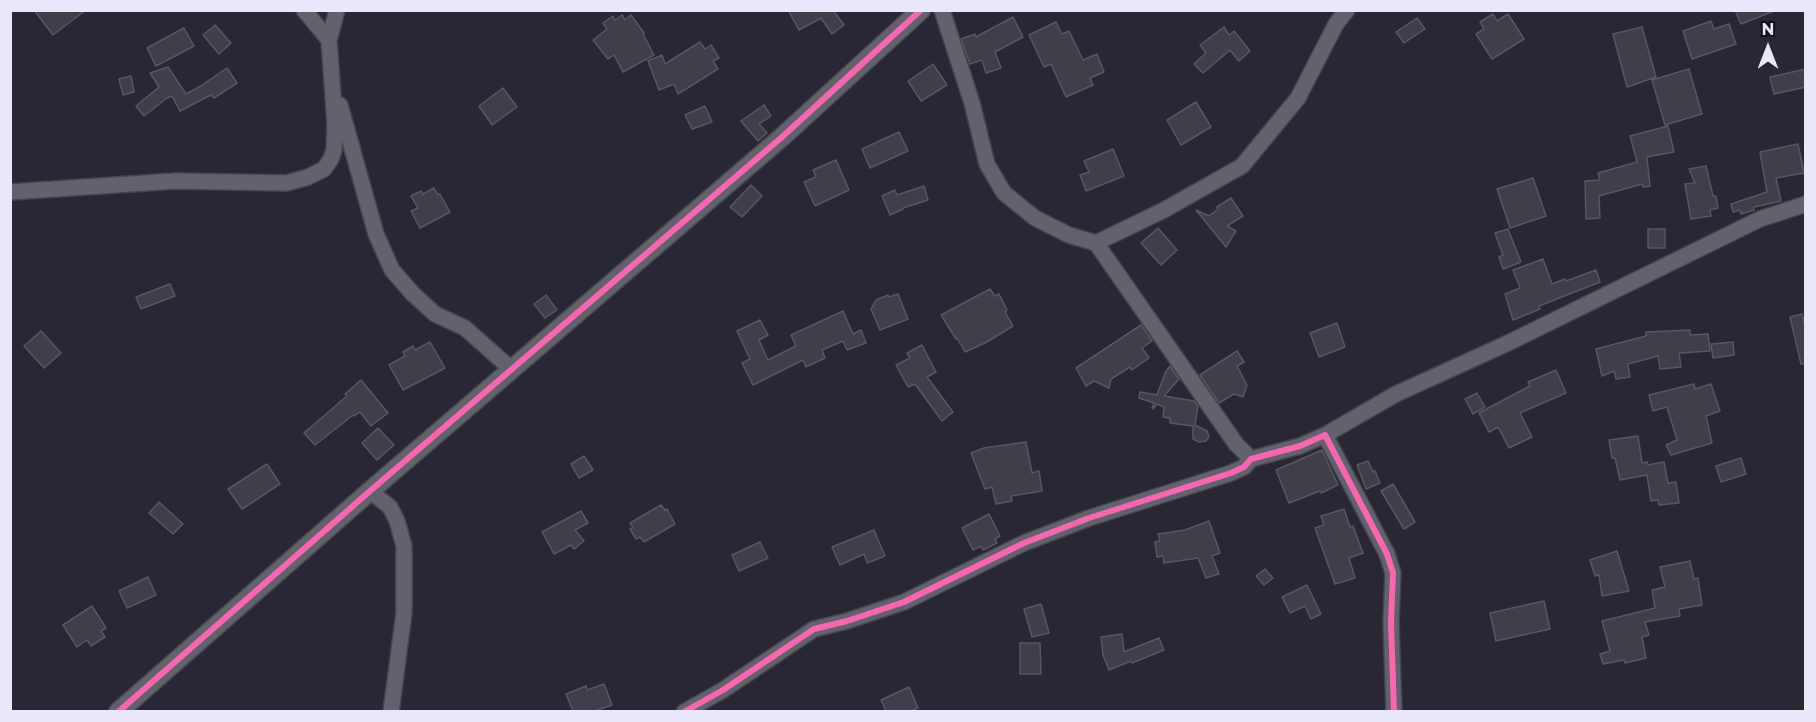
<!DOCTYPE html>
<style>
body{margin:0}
#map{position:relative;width:1816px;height:722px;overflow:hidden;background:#282734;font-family:Montserrat,sans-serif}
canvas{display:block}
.frame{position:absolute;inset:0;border:12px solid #e9e8f8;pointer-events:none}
.north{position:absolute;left:1738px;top:18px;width:60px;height:60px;-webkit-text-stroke:4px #0e0d17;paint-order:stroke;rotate:0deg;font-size:16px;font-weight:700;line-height:24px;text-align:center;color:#e9e8f8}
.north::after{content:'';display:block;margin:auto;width:21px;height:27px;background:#e9e8f8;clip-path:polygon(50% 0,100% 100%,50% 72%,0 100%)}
</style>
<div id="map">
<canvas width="1816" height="722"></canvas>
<div class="frame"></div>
<div class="north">N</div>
</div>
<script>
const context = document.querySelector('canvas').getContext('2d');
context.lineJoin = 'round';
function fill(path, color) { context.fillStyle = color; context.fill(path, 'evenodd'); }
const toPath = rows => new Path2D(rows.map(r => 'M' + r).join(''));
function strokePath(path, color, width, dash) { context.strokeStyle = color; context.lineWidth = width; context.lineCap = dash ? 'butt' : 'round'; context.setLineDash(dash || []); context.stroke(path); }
const building = toPath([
 [34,10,86,10,53,35,34,10],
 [788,10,833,10,844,25,832,34,821,18,799,30,788,10],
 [1735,10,1774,10,1774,11,1741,24,1735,10],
 [1493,14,1497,21,1508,14,1524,39,1492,59,1476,34,1484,29,1480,22,1493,14],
 [622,15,625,20,631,15,644,33,643,34,654,55,623,72,614,55,608,59,593,40,607,29,603,23,613,16,615,20,622,15],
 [1013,17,1023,37,995,52,1001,68,986,73,982,60,970,64,961,39,975,34,976,37,1013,17],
 [1417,18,1425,29,1404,43,1396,32,1417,18],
 [1711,21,1714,29,1729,24,1736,44,1692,59,1683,31,1711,21],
 [1056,22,1062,34,1069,31,1083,60,1097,54,1104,72,1090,78,1093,85,1066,97,1051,64,1044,67,1029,35,1056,22],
 [215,25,231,43,219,54,203,35,215,25],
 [1224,27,1229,35,1234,31,1250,51,1239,61,1230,50,1203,73,1194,64,1206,53,1200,45,1224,27],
 [1642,27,1656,77,1627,87,1613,34,1642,27],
 [184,28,194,46,156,66,147,48,184,28],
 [700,42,705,49,711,45,719,58,713,61,718,69,678,94,674,84,659,90,648,61,662,55,665,64,700,42],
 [933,64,947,85,921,101,908,81,933,64],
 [168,67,186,94,199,87,227,68,237,83,214,98,211,95,180,111,172,96,167,98,144,116,136,106,159,87,150,73,168,67],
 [1689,69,1702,114,1665,125,1652,80,1689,69],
 [1806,69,1806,87,1774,94,1770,77,1806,69],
 [131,76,134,92,123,95,119,79,131,76],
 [503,88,517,107,492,125,479,106,503,88],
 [1196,102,1211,127,1181,145,1167,120,1196,102],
 [764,105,771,116,759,124,767,133,758,141,741,121,764,105],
 [705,106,712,122,692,129,685,115,705,106],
 [1668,126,1674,152,1647,157,1650,186,1643,187,1642,184,1599,196,1600,218,1586,219,1585,181,1600,180,1598,173,1637,162,1630,136,1668,126],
 [899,132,908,151,870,168,862,149,899,132],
 [1798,144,1804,173,1776,178,1781,201,1754,207,1754,210,1741,214,1740,210,1733,212,1731,204,1767,192,1760,152,1798,144],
 [1113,149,1124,176,1086,191,1080,175,1089,172,1084,161,1113,149],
 [836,160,849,190,815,206,804,182,816,177,813,170,836,160],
 [1706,166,1713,196,1716,196,1718,208,1710,210,1711,216,1691,219,1685,184,1695,183,1689,169,1706,166],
 [1533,178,1546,216,1510,228,1497,189,1533,178],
 [751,185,762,196,742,217,730,207,751,185],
 [924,186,928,200,903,208,903,209,890,215,882,196,895,190,897,195,924,186],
 [434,188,438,195,440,194,450,212,420,228,411,211,418,208,411,196,421,191,423,194,434,188],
 [1231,198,1243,216,1227,226,1236,231,1226,247,1196,210,1209,216,1218,209,1217,207,1231,198],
 [1158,228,1177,250,1161,265,1141,243,1158,228],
 [1508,229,1521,262,1503,269,1499,257,1503,255,1495,233,1508,229],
 [1648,229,1665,229,1665,248,1648,248,1648,229],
 [1543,259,1552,284,1565,279,1566,281,1596,270,1600,282,1539,306,1540,309,1513,320,1505,294,1520,288,1513,270,1543,259],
 [170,284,175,296,141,309,136,297,170,284],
 [990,289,995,296,999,294,1007,310,1005,312,1013,326,985,343,965,352,957,338,956,339,941,315,990,289],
 [898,294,908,319,880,330,871,309,876,300,888,295,889,297,898,294],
 [546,295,557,310,545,318,534,304,546,295],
 [843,311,853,334,861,330,866,343,847,350,843,341,822,350,825,358,806,367,803,360,753,385,742,363,750,359,737,331,760,320,768,335,759,340,768,360,796,346,791,335,843,311],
 [1802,314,1806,329,1806,363,1801,364,1790,317,1802,314],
 [1337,323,1345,347,1319,357,1310,333,1337,323],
 [1141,325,1152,341,1142,348,1149,358,1132,370,1130,367,1111,379,1109,388,1094,381,1086,386,1076,368,1141,325],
 [1690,330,1690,335,1708,334,1710,351,1679,353,1681,367,1660,369,1658,356,1628,364,1630,377,1616,379,1614,371,1602,376,1596,349,1646,336,1646,332,1690,330],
 [41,331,61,353,44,368,24,346,41,331],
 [430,342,445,368,403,390,389,365,405,356,403,352,413,346,415,350,430,342],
 [1733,342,1734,355,1713,358,1711,344,1733,342],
 [922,345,936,372,927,377,953,412,942,421,915,384,908,387,896,365,910,358,907,353,922,345],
 [1237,351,1244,362,1237,366,1247,385,1243,397,1234,394,1219,403,1200,375,1237,351],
 [1170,366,1179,379,1164,396,1194,401,1198,406,1195,425,1207,431,1209,437,1206,441,1199,442,1193,439,1193,426,1170,423,1170,418,1163,417,1164,407,1157,404,1153,409,1152,408,1154,403,1139,398,1140,392,1157,395,1165,373,1170,366],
 [1556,370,1566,393,1520,413,1532,437,1509,448,1498,427,1489,432,1479,413,1530,386,1528,382,1556,370],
 [361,380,388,413,371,426,360,412,354,416,353,415,315,445,304,433,347,396,345,394,361,380],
 [1694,384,1695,389,1711,384,1720,411,1706,416,1712,443,1671,455,1666,445,1677,440,1667,407,1653,411,1649,395,1694,384],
 [1477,393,1485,407,1473,414,1465,399,1477,393],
 [378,428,394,445,377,460,362,443,378,428],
 [1638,436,1642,463,1647,462,1648,465,1664,462,1668,483,1676,482,1679,503,1659,505,1658,500,1651,501,1647,475,1620,480,1615,458,1612,458,1609,440,1638,436],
 [1026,442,1032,473,1039,471,1042,491,1011,496,1012,501,996,504,992,487,985,489,971,453,984,448,1026,442],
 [1322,450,1338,485,1321,493,1320,491,1289,503,1276,470,1322,450],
 [584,456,593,470,579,478,571,464,584,456],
 [1741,458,1746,474,1721,482,1716,466,1741,458],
 [1368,461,1373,472,1375,471,1380,483,1366,489,1357,465,1368,461],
 [267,464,280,484,242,509,228,489,267,464],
 [1393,484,1415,522,1404,529,1381,491,1393,484],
 [159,502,183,524,173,534,149,513,159,502],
 [661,505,665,510,667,509,675,524,644,542,640,537,636,539,630,529,633,527,630,523,661,505],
 [1344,509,1350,527,1353,526,1363,553,1349,558,1355,578,1335,584,1315,528,1324,525,1321,516,1344,509],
 [581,511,588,523,575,530,584,541,574,549,571,545,554,554,542,532,581,511],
 [989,514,1000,536,995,539,997,543,983,550,981,546,973,550,962,528,989,514],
 [1209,521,1220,553,1212,556,1219,574,1206,578,1198,558,1164,563,1163,556,1157,557,1155,542,1160,541,1158,534,1185,530,1209,521],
 [874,530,885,556,867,563,864,554,840,565,832,547,874,530],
 [760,542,768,558,739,571,732,555,760,542],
 [1617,551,1629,591,1602,596,1599,575,1595,576,1590,560,1617,551],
 [1690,561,1694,579,1698,578,1702,605,1679,609,1680,616,1645,622,1649,635,1642,637,1646,658,1625,663,1624,660,1603,664,1600,654,1610,651,1602,621,1655,608,1652,590,1665,587,1660,567,1690,561],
 [1265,569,1273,578,1264,585,1256,576,1265,569],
 [148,577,156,595,127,608,119,591,148,577],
 [1307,585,1321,614,1311,619,1305,606,1290,613,1282,597,1307,585],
 [1544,601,1550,629,1496,641,1490,613,1544,601],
 [1041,604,1049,633,1032,637,1024,609,1041,604],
 [92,606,106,628,101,631,105,637,91,646,87,640,77,647,63,625,92,606],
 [1122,634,1124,652,1159,638,1164,650,1132,663,1131,661,1109,670,1103,655,1101,637,1122,634],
 [1020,643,1040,643,1041,674,1020,674,1020,643],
 [604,684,612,705,595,711,573,711,566,694,586,686,587,690,604,684],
 [909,687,918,708,910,711,886,711,881,700,909,687]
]);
fill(building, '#3f3e49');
strokePath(building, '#575662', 1.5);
const minor = toPath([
 [304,10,329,40],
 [942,10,972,103,987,164,1004,193,1035,218,1069,235,1096,243,1236,444,1251,459],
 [340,105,376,234,392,270,413,294,435,314,465,328,511,369],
 [10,192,175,181,287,183,308,177,324,169,331,159,334,150,335,125,329,40,337,10],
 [1096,243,1164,210,1242,166,1298,98,1336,24,1347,10],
 [1325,435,1396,394,1508,343,1760,219,1806,204],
 [370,491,390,507,397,521,404,546,404,613,391,712],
 [684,712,723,690,814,629,847,621,904,602,1024,543,1089,518,1231,473,1244,467,1251,459,1300,446,1325,435,1387,554,1393,573,1391,622,1394,712]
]);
const tertiary = toPath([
 [118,712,370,491,782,137,921,10]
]);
strokePath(minor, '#45444f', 18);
strokePath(tertiary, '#45444f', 21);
strokePath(minor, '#63626c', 15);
strokePath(tertiary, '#63626c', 18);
strokePath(toPath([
 [118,712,370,491,782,137,921,10],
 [684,712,723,690,814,629,847,621,904,602,1024,543,1089,518,1231,473,1244,467,1251,459,1300,446,1325,435,1387,554,1393,573,1391,622,1394,712]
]), '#f766af', 6);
</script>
